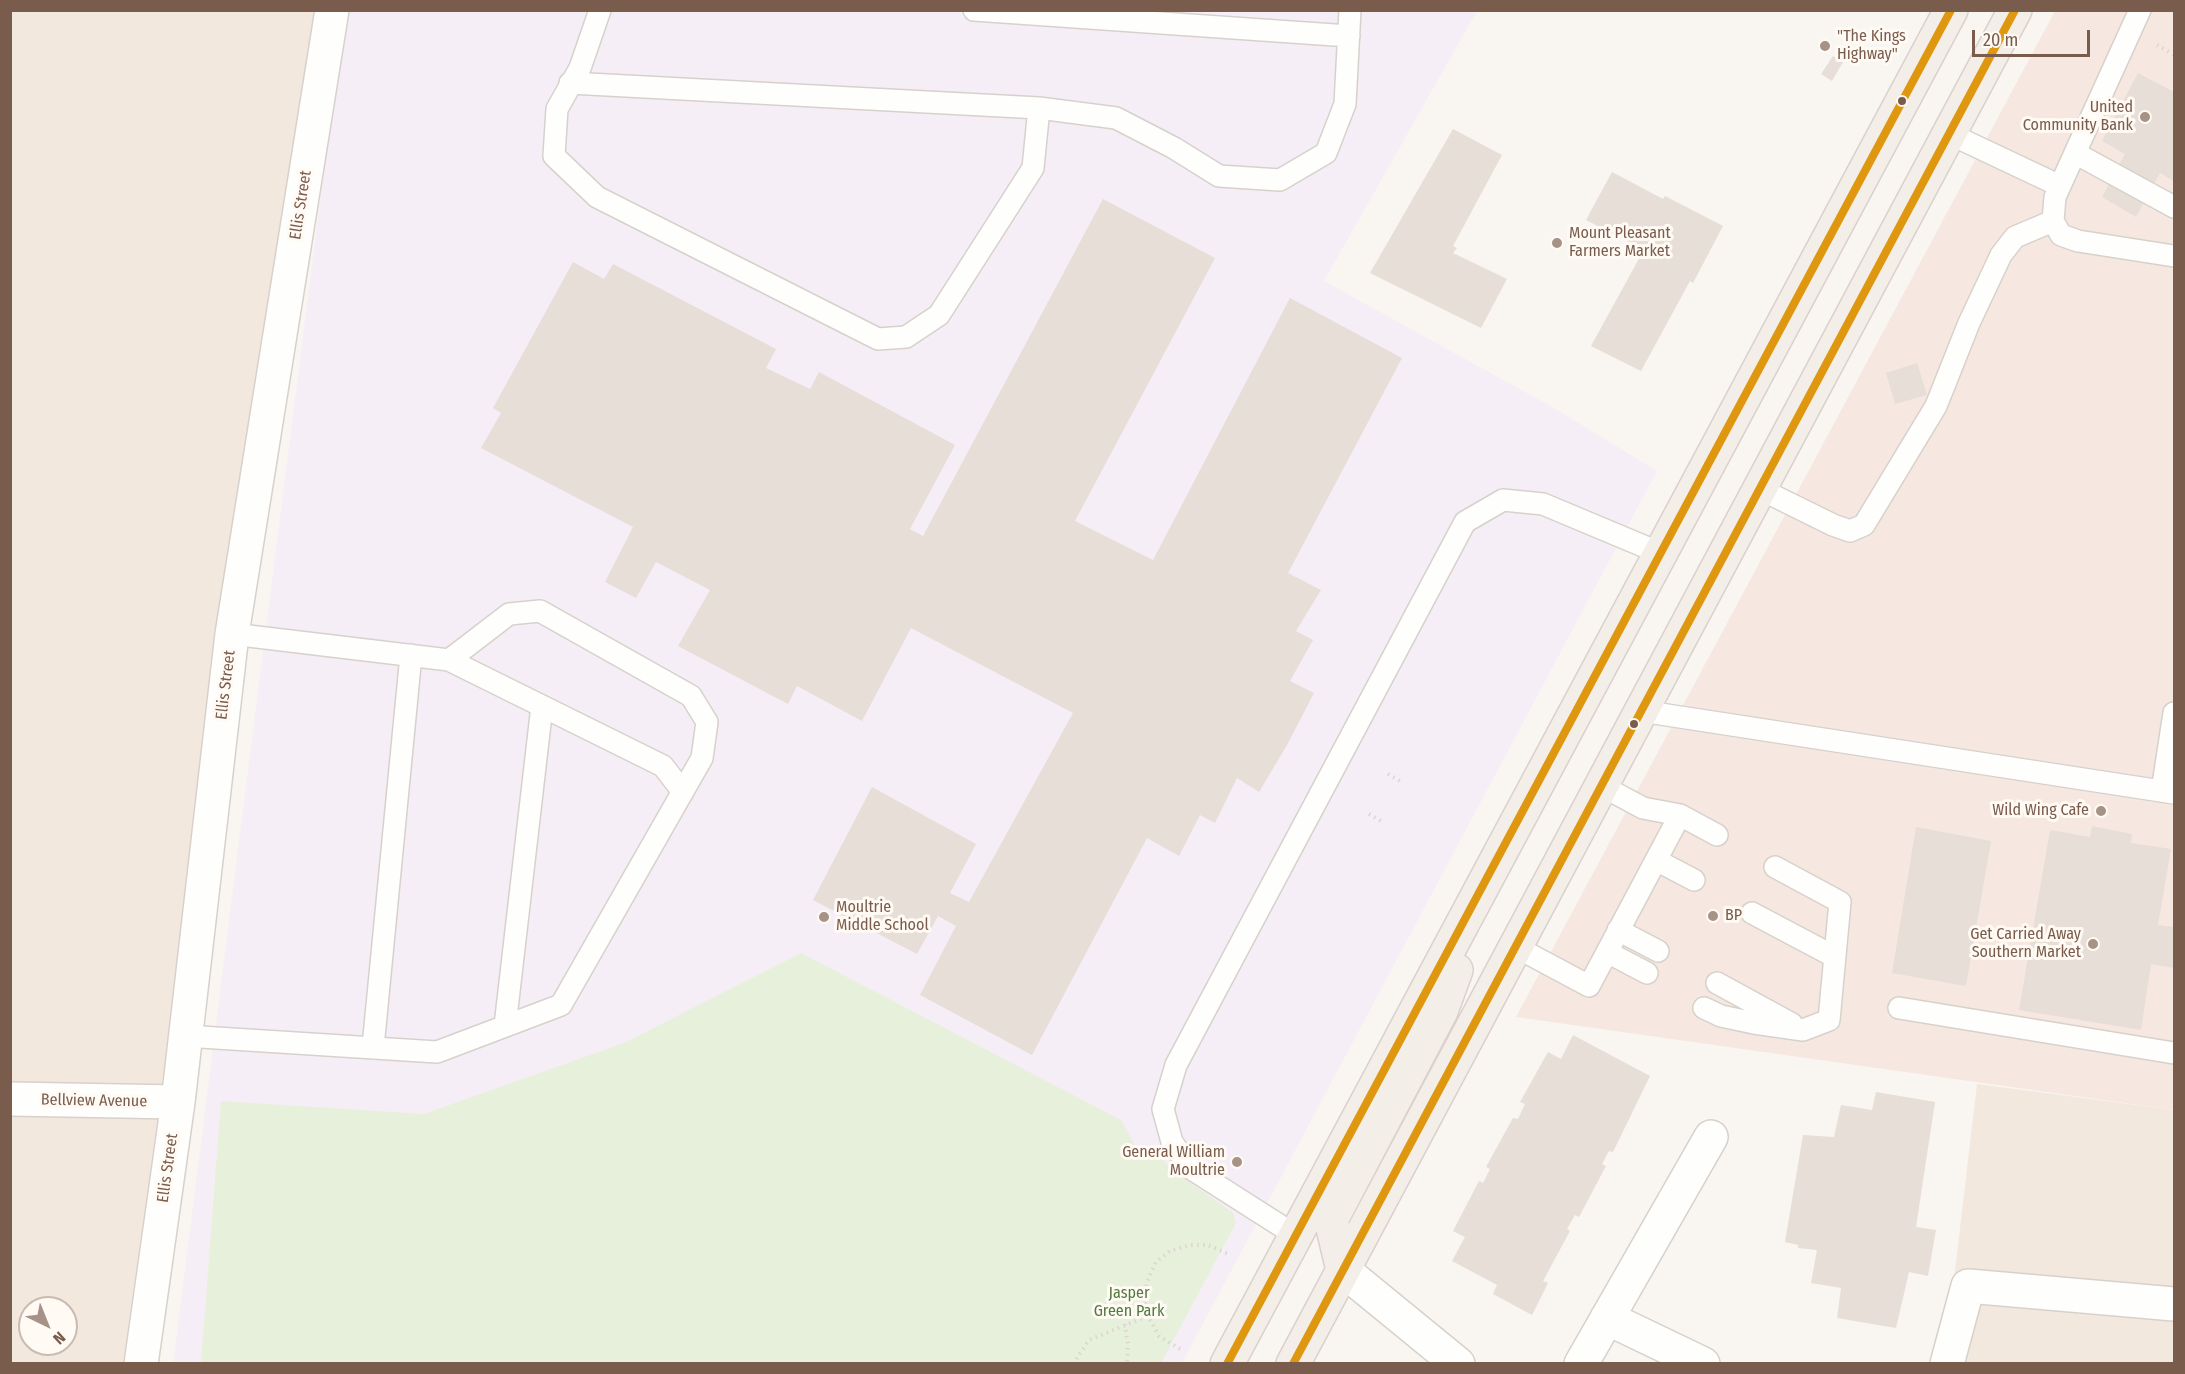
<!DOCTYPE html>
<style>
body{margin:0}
#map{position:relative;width:2185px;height:1374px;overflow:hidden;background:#f9f5f0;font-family:"Fira Sans Condensed",sans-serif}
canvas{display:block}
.frame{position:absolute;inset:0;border:12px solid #7a5c4d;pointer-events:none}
.north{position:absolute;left:18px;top:1296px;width:60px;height:60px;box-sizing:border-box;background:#fffaf3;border:2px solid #cabbb1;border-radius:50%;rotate:137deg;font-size:16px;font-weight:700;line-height:24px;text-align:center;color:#7a5c4d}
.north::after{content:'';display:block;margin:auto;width:21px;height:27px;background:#a69286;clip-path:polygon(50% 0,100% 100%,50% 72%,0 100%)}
.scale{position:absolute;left:1972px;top:30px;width:118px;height:27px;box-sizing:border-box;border:3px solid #7a5c4d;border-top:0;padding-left:8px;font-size:18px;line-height:21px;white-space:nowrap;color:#7a5c4d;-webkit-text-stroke:4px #fffaf3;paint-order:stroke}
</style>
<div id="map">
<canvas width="2185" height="1374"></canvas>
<div class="frame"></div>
<div class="north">N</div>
<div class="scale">20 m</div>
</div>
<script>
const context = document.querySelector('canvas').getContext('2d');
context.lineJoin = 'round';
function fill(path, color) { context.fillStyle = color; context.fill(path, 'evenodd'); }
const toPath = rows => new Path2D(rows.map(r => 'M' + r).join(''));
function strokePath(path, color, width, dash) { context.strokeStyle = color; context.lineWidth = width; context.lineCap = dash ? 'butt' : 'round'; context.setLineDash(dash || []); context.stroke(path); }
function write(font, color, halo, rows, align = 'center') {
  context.font = font + ' "Fira Sans Condensed",sans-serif'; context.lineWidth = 6; context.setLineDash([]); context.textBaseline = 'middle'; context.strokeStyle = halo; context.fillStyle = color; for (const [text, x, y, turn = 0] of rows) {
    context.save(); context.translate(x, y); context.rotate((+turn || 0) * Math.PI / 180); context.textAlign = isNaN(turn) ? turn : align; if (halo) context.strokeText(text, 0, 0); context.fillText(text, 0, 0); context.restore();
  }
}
fill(toPath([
 [10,11,314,11,123,1363,11,1363],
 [30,1308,66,1308,66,1344,30,1344],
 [1977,1084,2174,1110,2174,1363,1944,1364]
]), '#f2e8de');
fill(toPath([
 [2055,11,2174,11,2174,1110,1516,1017]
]), '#f6e8e1');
fill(toPath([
 [344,11,1477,11,1324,281,1554,408,1657,471,1182,1363,173,1364]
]), '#f6eef6');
fill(toPath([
 [801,953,1121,1120,1143,1160,1153,1147,1171,1169,1233,1213,1236,1223,1161,1363,201,1363,221,1101,424,1114,624,1043]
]), '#e7f0db');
fill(toPath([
 [1833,56,1843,62,1832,81,1821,74],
 [2138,73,2174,92,2174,181,2160,173,2136,217,2102,197,2125,154,2102,141],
 [1453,129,1502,155,1453,246,1457,248,1453,253,1507,279,1481,328,1370,273],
 [1612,172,1663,199,1665,196,1723,226,1693,283,1690,281,1641,371,1591,346,1641,255,1636,252,1639,247,1586,220],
 [1103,199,1215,258,1075,521,1153,560,1290,298,1402,358,1288,573,1321,590,1296,631,1313,640,1290,681,1314,693,1287,745,1259,792,1237,778,1215,823,1200,815,1179,856,1147,838,1032,1055,920,995,956,926,938,916,917,954,813,900,872,787,976,844,950,893,969,902,1073,713,911,628,862,721,797,686,788,704,678,646,710,590,656,562,636,598,605,582,633,527,481,448,501,413,493,408,573,262,604,279,613,264,776,349,766,368,810,389,819,372,955,445,910,529,923,536],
 [1917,363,1927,395,1895,404,1886,373],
 [2092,826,2132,834,2131,843,2171,849,2158,925,2174,927,2174,968,2151,964,2141,1030,2019,1010,2050,830,2090,837],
 [1916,827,1991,841,1966,986,1892,973],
 [1573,1035,1650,1076,1613,1152,1609,1151,1602,1164,1606,1166,1579,1217,1575,1215,1567,1229,1570,1231,1543,1281,1548,1283,1532,1315,1493,1294,1497,1285,1452,1261,1465,1237,1453,1231,1479,1181,1483,1183,1490,1169,1486,1167,1513,1118,1518,1119,1525,1104,1520,1102,1548,1052,1561,1059],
 [1876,1092,1935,1102,1916,1227,1936,1230,1928,1276,1909,1272,1896,1328,1837,1318,1841,1288,1811,1283,1817,1250,1798,1248,1798,1245,1785,1242,1803,1135,1834,1137,1841,1105,1872,1110]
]), '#e6ded7');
const service = toPath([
 [600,10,580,68,557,109,554,156,597,197,878,339,906,337,939,315,1033,168,1039,108],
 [974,10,1349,36],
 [2140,10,2055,197,2053,221,2061,235,2078,241,2174,256],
 [570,83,1039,108,1116,118,1174,148,1219,176,1280,180,1326,153,1345,104,1350,10],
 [1950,134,2060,186],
 [2075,153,2174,207],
 [1760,489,1833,525,1850,531,1864,525,1936,406,1969,323,2001,255,2015,237,2053,221],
 [449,660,663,766,683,792],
 [1641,711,2174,793],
 [2162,791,2174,713],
 [1680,815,1717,835],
 [1656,860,1694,880],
 [1752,913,1835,957],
 [1618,930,1658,951],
 [1516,947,1589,986,1680,815,1643,808,1602,786],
 [1607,952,1647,973],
 [1717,983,1792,1024],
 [1704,1008,1721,1016,1754,1023,1803,1030,1829,1020,1840,902,1775,867],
 [1899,1008,2174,1053],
 [505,1026,542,706],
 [185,1036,437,1052,561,1005,702,758,707,722,691,696,540,611,509,614,449,660,232,634],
 [373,1047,411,655],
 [1295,1235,1190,1168,1172,1142,1163,1109,1176,1065,1465,522,1503,500,1543,504,1660,553]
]);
const minor = toPath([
 [10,1099,178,1102],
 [1343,1270,1458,1364],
 [1607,1318,1703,1364],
 [141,1364,178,1102,232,634,332,10],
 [1581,1364,1711,1137],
 [1947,1364,1968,1286,2174,1304]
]);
const primary = toPath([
 [1343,1270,1331,1220,1441,1011,1456,970],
 [1227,1364,1951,10],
 [1293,1364,2015,10]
]);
strokePath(service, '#d7d1cb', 24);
strokePath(minor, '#d7d1cb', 36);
strokePath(primary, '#dad1cc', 36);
strokePath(toPath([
 [2157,45,2174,55],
 [1388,774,1402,782],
 [1369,814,1381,821],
 [1125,1324,1128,1346,1127,1364],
 [1180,1349,1159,1336,1148,1316,1144,1301,1147,1282,1156,1262,1170,1251,1190,1245,1208,1245,1230,1255],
 [1073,1364,1089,1340,1148,1316]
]), '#dcd5d0', 4, [1.5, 4.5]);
strokePath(service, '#fefefd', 21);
strokePath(minor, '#fefefd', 33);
strokePath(primary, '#f3eee8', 33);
strokePath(toPath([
 [1227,1364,1951,10],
 [1293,1364,2015,10]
]), '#de970f', 8);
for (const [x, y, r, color] of [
 [1825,46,6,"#a69286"],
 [1902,101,5,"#7a5c4d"],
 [2145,117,6,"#a69286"],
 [1557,243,6,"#a69286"],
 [1634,724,5,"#7a5c4d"],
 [2101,811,6,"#a69286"],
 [1713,916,6,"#a69286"],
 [824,917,6,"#a69286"],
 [2093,944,6,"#a69286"],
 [1237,1162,6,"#a69286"]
]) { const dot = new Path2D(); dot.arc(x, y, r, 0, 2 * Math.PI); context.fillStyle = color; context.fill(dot); strokePath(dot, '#fffaf3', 2); }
write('16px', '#7a5c4d', '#fffaf3', [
 ["\"The Kings",1837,37],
 ["Highway\"",1837,55],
 ["United",2133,108,"right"],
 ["Community Bank",2133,126,"right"],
 ["Mount Pleasant",1569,234],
 ["Farmers Market",1569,252],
 ["Wild Wing Cafe",2089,811,"right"],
 ["Moultrie",836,908],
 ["Middle School",836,926],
 ["BP",1725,916],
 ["Get Carried Away",2081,935,"right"],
 ["Southern Market",2081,953,"right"],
 ["General William",1225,1153,"right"],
 ["Moultrie",1225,1171,"right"]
], 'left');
write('16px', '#7a5c4d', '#fffaf3', [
 ["Ellis Street",301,205,-81],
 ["Ellis Street",226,685,-83],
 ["Bellview Avenue",94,1101,1],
 ["Ellis Street",168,1168,-82]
]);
write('16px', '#537a41', '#fffaf3', [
 ["Jasper",1129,1294],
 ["Green Park",1129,1312]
]);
</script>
